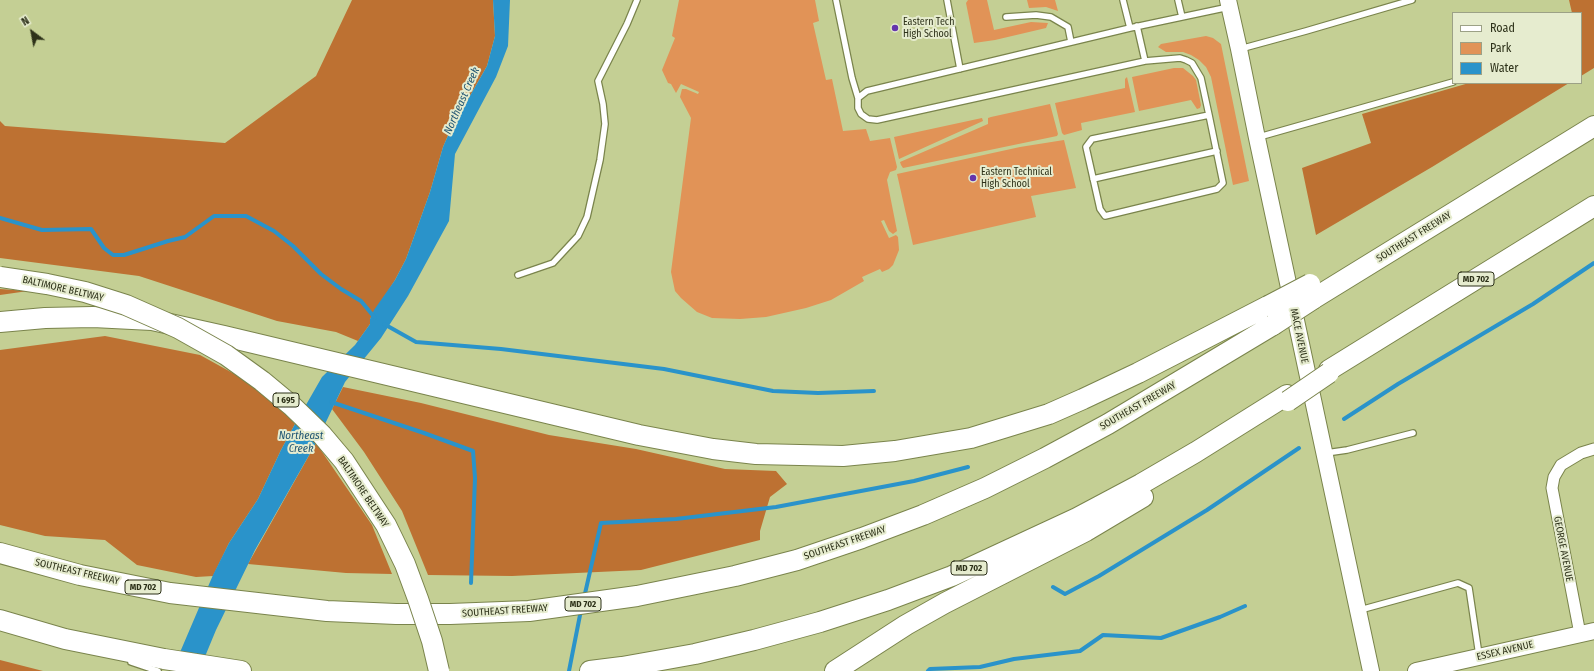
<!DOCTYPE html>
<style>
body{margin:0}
#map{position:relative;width:1594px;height:671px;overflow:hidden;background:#c4cf94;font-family:"Fira Sans Condensed",sans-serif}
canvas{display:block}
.legend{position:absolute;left:1452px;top:12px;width:130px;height:72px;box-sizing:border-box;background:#e6eccf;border:1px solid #9ca186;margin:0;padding:5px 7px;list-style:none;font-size:12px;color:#2d3119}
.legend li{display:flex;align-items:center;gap:8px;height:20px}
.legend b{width:20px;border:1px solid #9ca186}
.north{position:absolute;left:12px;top:12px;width:40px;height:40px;-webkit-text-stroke:3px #e6eccf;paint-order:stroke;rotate:328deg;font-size:11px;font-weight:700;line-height:16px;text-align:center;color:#2d3119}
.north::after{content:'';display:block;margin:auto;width:14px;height:18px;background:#2d3119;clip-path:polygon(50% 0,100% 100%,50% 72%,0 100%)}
</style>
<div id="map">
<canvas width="1594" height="671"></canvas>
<ul class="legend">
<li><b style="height:5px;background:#fff"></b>Road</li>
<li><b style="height:11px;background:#e19357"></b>Park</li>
<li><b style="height:11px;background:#2a93ca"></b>Water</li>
</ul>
<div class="north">N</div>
</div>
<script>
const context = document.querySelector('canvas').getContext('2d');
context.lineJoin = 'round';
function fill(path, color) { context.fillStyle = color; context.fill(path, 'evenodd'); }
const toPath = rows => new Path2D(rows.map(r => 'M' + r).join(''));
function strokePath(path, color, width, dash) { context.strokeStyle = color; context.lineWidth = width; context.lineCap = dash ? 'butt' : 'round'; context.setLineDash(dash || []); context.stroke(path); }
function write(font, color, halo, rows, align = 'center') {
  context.font = font + ' "Fira Sans Condensed",sans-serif'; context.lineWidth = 4; context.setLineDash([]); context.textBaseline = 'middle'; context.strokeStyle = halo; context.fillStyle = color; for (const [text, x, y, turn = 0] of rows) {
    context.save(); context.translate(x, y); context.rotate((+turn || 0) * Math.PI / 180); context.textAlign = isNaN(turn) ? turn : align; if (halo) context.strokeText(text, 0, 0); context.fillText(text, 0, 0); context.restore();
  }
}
fill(toPath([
 [679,0,815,0,819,21,813,23,826,80,832,79,843,131,866,129,870,141,890,138,897,167,896,170,890,172,887,180,897,231,893,234,889,231,884,220,881,221,889,238,896,235,898,237,899,250,893,265,889,269,882,272,880,269,862,277,864,281,831,300,806,308,766,317,740,319,712,318,697,312,681,298,675,291,671,272,691,118,680,97,682,89,686,89,698,94,699,92,681,84,676,93,671,84,668,83,662,70,675,38,672,36],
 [968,0,987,0,994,30,1031,22,1048,23,1046,28,995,40,974,43,966,3],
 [1027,0,1055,0,1058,11,1046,7,1029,8],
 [1206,36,1213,38,1221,44,1249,181,1233,185,1211,77,1206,67,1199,60,1191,55,1183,52,1166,52,1158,47,1161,44],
 [1174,68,1183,68,1193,76,1196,80,1201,105,1200,108,1197,109,1191,100,1139,111,1132,77],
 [1127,77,1135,112,1081,123,1082,130,1064,135,1062,133,1055,103,1125,88,1125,79],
 [1050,104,1058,134,1057,136,903,168,901,165,900,162,988,124,988,118,991,117],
 [982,118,983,121,899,159,894,137],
 [1064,140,1076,188,1031,196,1036,217,913,245,897,174,1020,147]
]), '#e19357');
fill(toPath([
 [352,0,493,0,495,36,487,66,450,131,443,147,430,192,406,259,395,280,370,319,370,324,358,341,336,332,277,321,139,276,0,258,0,121,5,126,225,143,316,76],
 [1569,0,1594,0,1594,68,1581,76,1581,13,1572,13],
 [1469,83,1569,83,1432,167,1316,235,1302,168,1371,143,1362,114],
 [0,289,28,291,0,295],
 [105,336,200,355,258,387,295,424,281,450,258,499,229,543,213,576,196,577,137,565,105,540,45,536,0,525,0,350],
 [343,387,421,403,549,435,636,449,725,469,776,471,787,484,770,497,760,531,760,540,641,570,512,576,428,575,402,511,364,452,332,409],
 [316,443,372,525,392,574,346,573,248,564],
 [0,660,43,671,0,671]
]), '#bd7132');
fill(toPath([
 [493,0,510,0,508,46,496,77,455,154,449,221,408,296,381,338,345,382,316,443,255,550,216,630,199,671,172,671,213,575,229,543,258,499,281,450,295,424,322,377,355,345,370,324,370,319,374,310,395,280,406,259,430,192,443,147,450,131,487,66,495,36]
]), '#2a93ca');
strokePath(toPath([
 [0,218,42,230,91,229,104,248,113,255,124,255,168,241,185,237,214,216,246,216,274,231,293,246,321,274,341,289,361,301,375,318],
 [384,324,416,342,501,349,664,369,773,391,818,393,874,391],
 [331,402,424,433,473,451,475,478,471,583],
 [1344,419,1398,384,1533,304,1594,263],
 [1053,587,1065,594,1099,576,1207,510,1299,448],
 [584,598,601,523,676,519,776,507,914,481,968,467],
 [569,671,581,610],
 [928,671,930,669,980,667,1014,659,1080,651,1103,635,1161,638,1220,617,1245,606]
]), '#2a93ca', 4);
const lane = toPath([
 [836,0,852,78,858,98],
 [947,0,960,69],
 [1123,0,1130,28],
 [1178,0,1182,17],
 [1006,17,1036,15,1051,17,1068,27,1071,42],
 [1137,26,1145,61],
 [1240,49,1306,31,1412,0],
 [1209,115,1092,139,1086,147,1100,209,1105,216,1217,189,1223,183,1209,115,1201,78,1192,63,1186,60,1180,58,1145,61,877,120,868,119,861,114,858,108,858,98,867,91,1130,28,1229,7],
 [1259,137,1453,82],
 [1093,179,1217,151],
 [518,275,553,263,578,236,587,217,600,160,605,124,603,104,598,81,627,24,637,0],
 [1326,453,1347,450,1413,433],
 [1360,610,1458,583,1469,588,1479,655],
 [131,662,158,671]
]);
const street = toPath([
 [1580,634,1552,488,1554,477,1561,465,1581,453,1594,449]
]);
const secondary = toPath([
 [1228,0,1239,49,1257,138,1371,671],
 [1416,671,1594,631]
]);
const highway = toPath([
 [1313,299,1594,126],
 [0,322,45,318,93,317,152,320,224,336,639,435,713,449,756,454,843,456,895,451,971,438,1049,414,1083,399,1138,373,1268,306],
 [1329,370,1594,206],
 [0,553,80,575,170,593,327,611,396,614,450,614,529,611,637,596,735,576,797,560,862,538,923,515,985,488,1045,458,1108,424,1273,325],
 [0,620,65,639,164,659,241,671],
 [590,671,622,667,695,654,754,640,820,622,888,600,952,576,1077,518,1141,484,1196,452,1287,395],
 [835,671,906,625,945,603,1086,531,1143,497]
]);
strokePath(lane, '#7a844c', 8);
strokePath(street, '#7a844c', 13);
strokePath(secondary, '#7a844c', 18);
strokePath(highway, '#7a844c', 22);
strokePath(lane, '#fff', 5.5);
strokePath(street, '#fff', 11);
strokePath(secondary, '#fff', 16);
strokePath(highway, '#fff', 20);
const highwayBridge = toPath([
 [0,277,47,284,85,292,126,305,178,328,226,355,262,381,292,406,322,435,344,461,386,525,405,564,418,599,432,641,439,671],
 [1268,306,1310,284],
 [1273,325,1313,299],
 [1288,401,1329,373]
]);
strokePath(highwayBridge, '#7a844c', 22, []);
strokePath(highwayBridge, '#fff', 20);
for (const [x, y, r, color] of [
 [895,28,4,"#6535ac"],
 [973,178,4,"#6535ac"]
]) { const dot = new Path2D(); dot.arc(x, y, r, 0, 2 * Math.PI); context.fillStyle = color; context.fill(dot); strokePath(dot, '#e6eccf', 1.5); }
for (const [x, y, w] of [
 [1476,279,36],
 [286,400,26],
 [969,568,36],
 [143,587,36],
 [583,604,36]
]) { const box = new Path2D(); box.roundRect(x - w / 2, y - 7, w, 14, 3); context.fillStyle = '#e6eccf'; context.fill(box); strokePath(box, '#2d3119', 1); }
write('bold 9px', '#2d3119', null, [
 ["MD 702",1476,279],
 ["I 695",286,400],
 ["MD 702",969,568],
 ["MD 702",143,587],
 ["MD 702",583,604]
]);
write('10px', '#2d3119', '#e6eccf', [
 ["Eastern Tech",903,22],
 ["High School",903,34],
 ["Eastern Technical",981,172],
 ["High School",981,184]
], 'left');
write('10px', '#2d3119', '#e6eccf', [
 ["SOUTHEAST FREEWAY",1414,237,-32],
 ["BALTIMORE BELTWAY",63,289,13],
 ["MACE AVENUE",1299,336,78],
 ["SOUTHEAST FREEWAY",1138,406,-30],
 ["BALTIMORE BELTWAY",363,492,56],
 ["SOUTHEAST FREEWAY",845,543,-19],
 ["GEORGE AVENUE",1563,549,79],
 ["SOUTHEAST FREEWAY",77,572,13],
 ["SOUTHEAST FREEWAY",505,611,-4],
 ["ESSEX AVENUE",1505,651,-13]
]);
write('italic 11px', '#215573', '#e6eccf', [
 ["Northeast Creek",462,101,-66],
 ["Northeast",301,436],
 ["Creek",301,449]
]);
</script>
